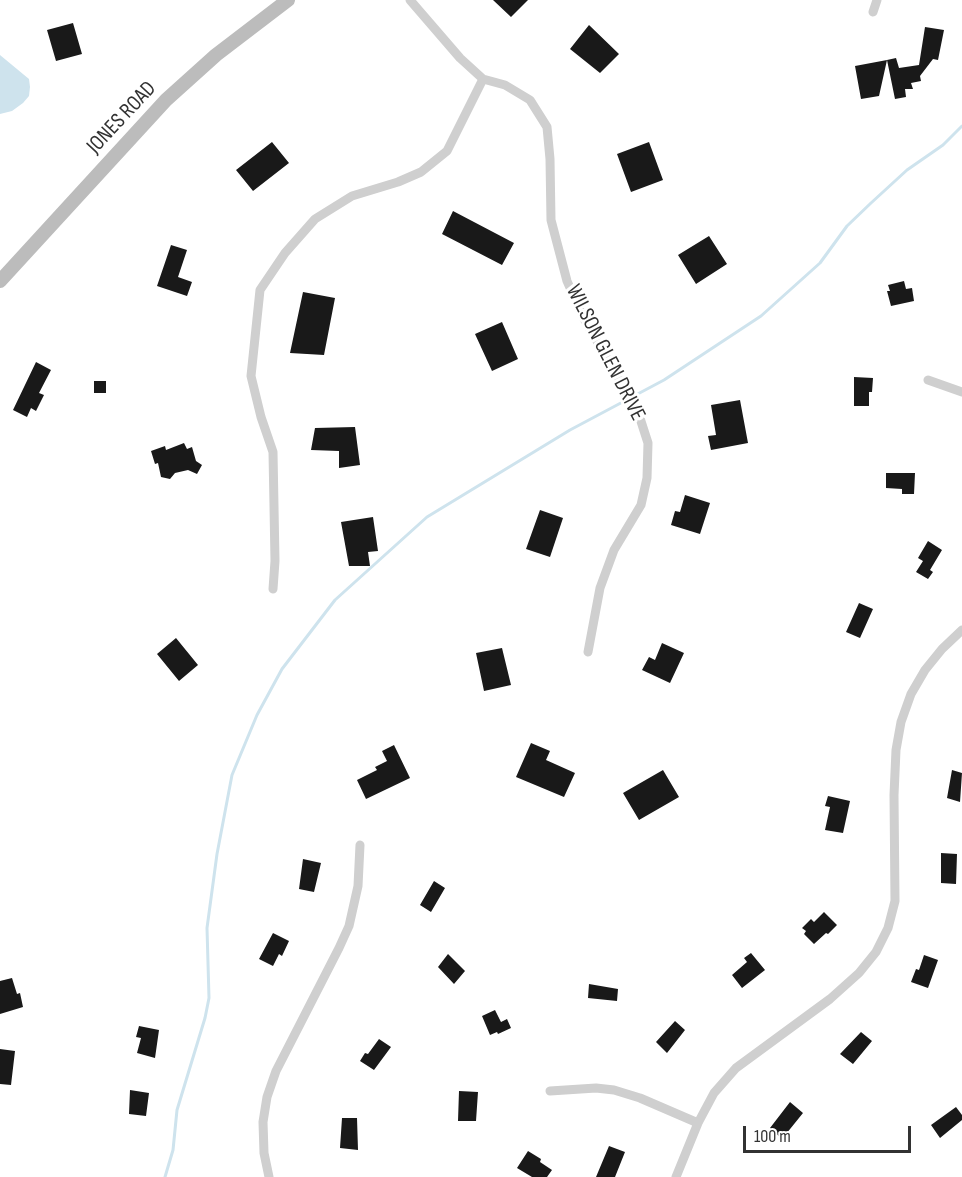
<!DOCTYPE html>
<style>
body{margin:0}
#map{position:relative;width:962px;height:1177px;overflow:hidden;background:#fff;font-family:"Sofia Sans Condensed",sans-serif}
canvas{display:block}
.scale{position:absolute;left:743px;top:1126px;width:168px;height:27px;box-sizing:border-box;border:3px solid #323232;border-top:0;padding-left:8px;font-size:18px;line-height:21px;white-space:nowrap;color:#323232;-webkit-text-stroke:4px #fff;paint-order:stroke}
</style>
<div id="map">
<canvas width="962" height="1177"></canvas>
<div class="scale">100 m</div>
</div>
<script>
const context = document.querySelector('canvas').getContext('2d');
context.lineJoin = 'round';
function fill(path, color) { context.fillStyle = color; context.fill(path, 'evenodd'); }
const toPath = rows => new Path2D(rows.map(r => 'M' + r).join(''));
function strokePath(path, color, width, dash) { context.strokeStyle = color; context.lineWidth = width; context.lineCap = dash ? 'butt' : 'round'; context.setLineDash(dash || []); context.stroke(path); }
function write(font, color, halo, rows, align = 'center') {
  context.font = font + ' "Sofia Sans Condensed",sans-serif'; context.lineWidth = 6; context.setLineDash([]); context.textBaseline = 'middle'; context.strokeStyle = halo; context.fillStyle = color; for (const [text, x, y, turn = 0] of rows) {
    context.save(); context.translate(x, y); context.rotate((+turn || 0) * Math.PI / 180); context.textAlign = isNaN(turn) ? turn : align; if (halo) context.strokeText(text, 0, 0); context.fillText(text, 0, 0); context.restore();
  }
}
fill(toPath([
 [0,55,29,79,30,87,29,96,23,103,12,111,0,114]
]), '#cee3ed');
strokePath(toPath([
 [165,1177,173,1150,177,1110,205,1018,209,998,207,928,217,854,232,775,257,715,282,669,335,600,427,517,570,430,664,380,761,316,820,263,847,226,871,203,907,170,943,145,962,126]
]), '#cee3ed', 3);
fill(toPath([
 [493,0,528,0,511,17],
 [73,23,82,54,56,61,47,30],
 [589,25,619,54,600,73,570,49],
 [925,27,944,30,938,60,933,59,920,76,921,81,911,83,913,89,905,89,906,97,895,99,887,60,896,58,899,68,919,65],
 [887,60,879,96,861,99,855,66],
 [272,142,289,163,253,191,236,170],
 [649,142,663,180,631,192,617,154],
 [453,211,514,243,502,265,442,234],
 [709,236,727,264,696,284,678,255],
 [171,245,187,250,178,277,192,282,187,296,157,286],
 [904,281,906,289,912,288,914,301,891,306,887,291,890,291,888,285],
 [303,292,335,298,324,355,290,353],
 [502,322,518,359,492,371,475,334],
 [36,362,51,370,39,393,44,395,36,411,31,408,27,417,13,410],
 [854,377,873,378,872,392,869,392,869,406,854,406],
 [94,381,106,381,106,393,94,393],
 [740,400,748,443,711,450,708,436,716,435,711,405],
 [355,427,360,465,339,468,339,451,311,450,315,428],
 [184,443,187,449,192,447,196,461,202,465,197,474,188,470,175,473,170,479,161,477,158,463,155,464,151,451,165,446,166,450],
 [886,473,915,473,914,494,902,494,902,489,886,488],
 [685,495,710,503,700,534,671,525,675,511,680,512],
 [540,510,563,518,550,557,526,549],
 [373,517,378,551,368,552,370,566,349,566,341,522],
 [928,541,942,550,930,570,933,572,928,579,916,572,923,561,918,558],
 [859,603,873,609,860,638,846,632],
 [176,638,198,665,179,681,157,654],
 [662,643,684,653,670,683,642,670,649,657,655,660],
 [502,648,511,685,484,691,476,653],
 [531,743,550,751,546,760,575,773,564,797,516,777],
 [394,745,410,778,366,799,357,780,377,770,375,767,387,761,382,751],
 [663,770,679,797,639,820,623,793],
 [952,770,962,773,960,802,947,798],
 [828,796,850,801,843,833,825,830,830,807,825,806],
 [941,853,957,854,956,884,941,883],
 [303,859,321,863,314,892,299,889],
 [434,881,445,888,431,912,420,905],
 [824,912,837,925,828,934,826,933,814,944,804,934,806,931,802,928,811,919,814,922],
 [273,933,289,941,282,956,279,954,273,966,259,959],
 [751,953,765,970,742,988,732,975,747,962,744,958],
 [448,954,465,971,454,984,438,967],
 [924,955,938,960,928,988,911,982,916,969,919,970],
 [12,978,17,994,20,993,23,1007,0,1014,0,981],
 [589,984,618,989,617,1001,588,998],
 [495,1010,501,1022,507,1019,511,1028,498,1034,497,1032,490,1035,482,1016],
 [675,1021,685,1030,667,1053,656,1042],
 [139,1026,159,1030,155,1058,137,1053,141,1038,136,1037],
 [861,1032,872,1041,853,1064,840,1054],
 [379,1039,391,1047,374,1070,360,1061,365,1053,368,1054],
 [0,1049,15,1051,11,1085,0,1084],
 [130,1090,149,1093,146,1116,129,1114],
 [459,1091,478,1092,476,1121,458,1121],
 [790,1102,803,1113,782,1139,770,1128],
 [956,1107,962,1115,962,1120,940,1138,931,1125],
 [342,1118,357,1118,358,1150,340,1148],
 [609,1146,625,1152,615,1177,596,1177],
 [528,1151,541,1159,540,1162,552,1170,547,1177,532,1177,517,1168]
]), '#191919');
strokePath(toPath([
 [410,0,460,58,483,79,505,85,530,100,547,127,550,159,551,220,567,281,583,317,638,412,648,443,647,478,641,505,614,550,600,588,588,652],
 [873,12,877,0],
 [928,380,962,392],
 [273,589,275,561,273,452,261,417,251,376,260,290,285,253,315,219,352,196,398,182,421,172,447,151,483,79],
 [550,1091,596,1088,614,1090,640,1098,698,1123],
 [269,1177,264,1153,263,1122,267,1097,276,1071,339,948,349,926,358,886,360,845],
 [676,1177,698,1123,714,1093,736,1068,830,999,859,973,876,952,888,928,895,901,894,795,896,750,901,722,911,694,925,670,942,649,962,630]
]), '#cfcfcf', 9);
strokePath(toPath([
 [0,281,166,100,216,55,288,0]
]), '#bcbcbc', 14);
write('22px', '#323232', '#fff', [
 ["JONES ROAD",122,118,-47],
 ["WILSON GLEN DRIVE",605,353,63]
]);
</script>
